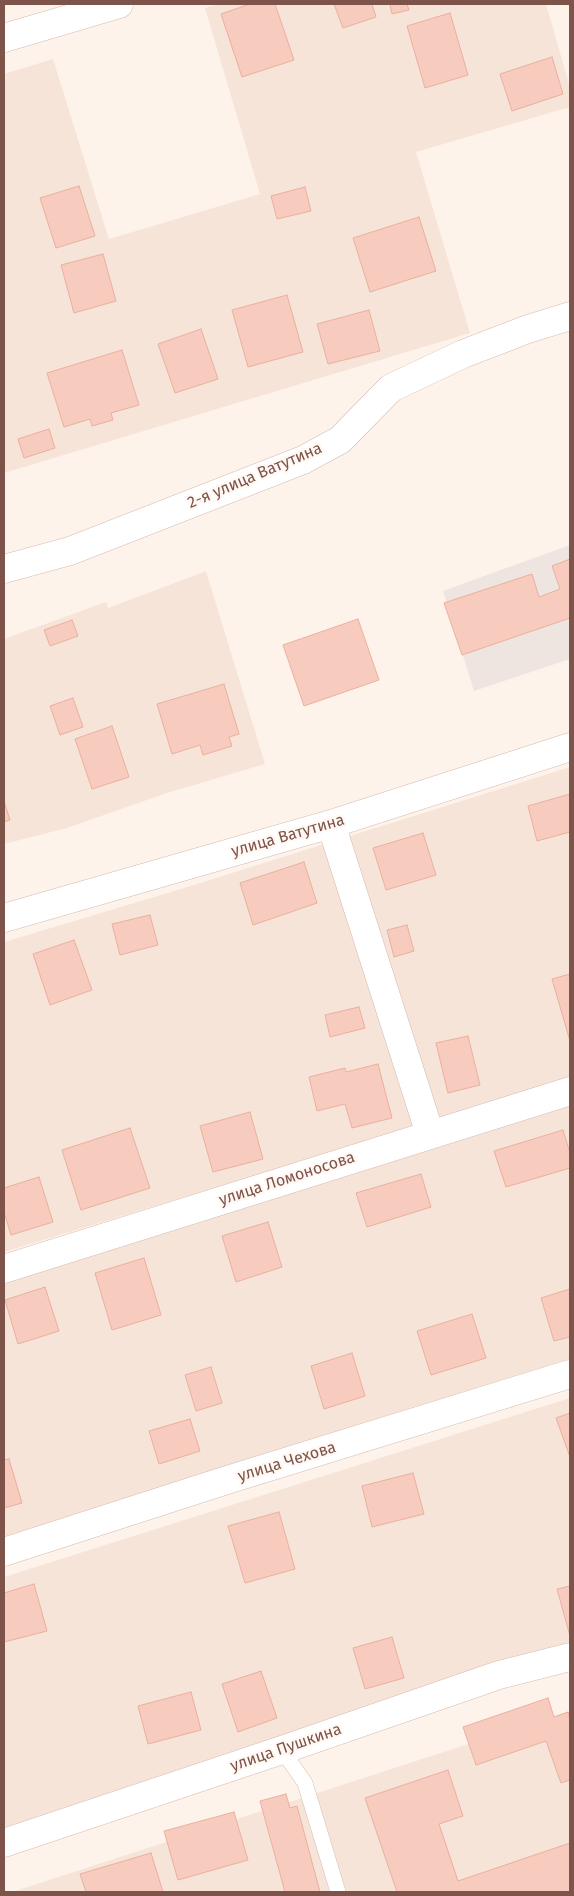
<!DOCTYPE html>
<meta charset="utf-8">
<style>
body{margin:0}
#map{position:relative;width:574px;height:1896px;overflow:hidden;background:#fef3ea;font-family:"Fira Sans",sans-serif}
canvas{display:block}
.frame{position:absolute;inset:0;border:5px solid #7d534a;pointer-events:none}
</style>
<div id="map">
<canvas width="574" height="1896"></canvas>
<div class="frame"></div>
</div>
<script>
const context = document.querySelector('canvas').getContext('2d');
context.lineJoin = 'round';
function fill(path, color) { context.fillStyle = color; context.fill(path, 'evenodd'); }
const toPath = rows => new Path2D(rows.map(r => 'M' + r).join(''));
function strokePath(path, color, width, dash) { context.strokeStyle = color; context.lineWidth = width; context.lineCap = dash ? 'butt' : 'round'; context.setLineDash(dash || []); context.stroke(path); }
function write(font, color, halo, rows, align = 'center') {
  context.font = font + ' "Fira Sans",sans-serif'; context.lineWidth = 4.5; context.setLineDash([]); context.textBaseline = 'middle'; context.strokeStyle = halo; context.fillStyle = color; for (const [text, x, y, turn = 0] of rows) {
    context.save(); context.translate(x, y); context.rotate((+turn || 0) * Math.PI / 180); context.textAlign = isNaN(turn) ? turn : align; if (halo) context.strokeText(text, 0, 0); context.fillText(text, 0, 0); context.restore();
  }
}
fill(toPath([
 [219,4,546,4,570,87,570,107,416,152,470,333,4,473,4,74,53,59,109,239,260,194,205,8],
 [206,571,265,764,167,793,67,828,4,844,4,639,106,602,108,608],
 [570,767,570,1079,4,1252,4,942,184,888],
 [570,1106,570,1371,4,1545,4,1279],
 [570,1398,570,1654,4,1836,4,1577],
 [570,1711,570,1892,12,1892]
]), '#f7e4d8');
fill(toPath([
 [570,545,570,659,474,691,443,591]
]), '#eee4e0');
const building = toPath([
 [250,4,275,4,294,60,242,77,221,14,250,4],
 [334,4,372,4,376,17,343,28,334,4],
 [390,4,407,4,409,10,392,14,390,4],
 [450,13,468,75,425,88,407,26,450,13],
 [552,57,563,94,512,111,500,74,552,57],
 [79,186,95,236,56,248,40,198,79,186],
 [305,187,311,211,277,219,271,196,305,187],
 [419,217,436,271,370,292,353,238,419,217],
 [103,254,116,301,74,313,61,265,103,254],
 [287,295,303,352,248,367,232,310,287,295],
 [369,310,380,351,328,364,317,324,369,310],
 [201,329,218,379,175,393,158,344,201,329],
 [122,350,139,405,111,413,113,420,92,426,90,419,64,427,47,373,122,350],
 [49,429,55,448,24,458,18,439,49,429],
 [570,559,570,618,462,655,444,603,532,574,539,597,560,589,552,566,570,559],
 [358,619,379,680,304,706,283,645,358,619],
 [72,620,78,636,50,646,44,630,72,620],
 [224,684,239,734,229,737,232,746,203,755,200,745,172,754,157,704,224,684],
 [73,698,83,727,60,735,50,706,73,698],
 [112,726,129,777,92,789,75,739,112,726],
 [570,794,570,832,537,841,528,806,570,794],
 [4,801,10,820,4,822,4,801],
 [423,833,436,875,386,890,373,848,423,833],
 [304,862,317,903,253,925,240,883,304,862],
 [150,915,158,945,120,955,112,924,150,915],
 [407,925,414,951,394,957,387,930,407,925],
 [74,940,92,990,50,1005,33,954,74,940],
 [570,974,570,1041,552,979,570,974],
 [359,1007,365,1028,330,1037,325,1015,359,1007],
 [468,1036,480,1085,448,1093,436,1043,468,1036],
 [378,1064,392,1118,352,1128,345,1104,317,1111,309,1077,345,1068,346,1072,378,1064],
 [250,1112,263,1159,213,1172,200,1126,250,1112],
 [130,1128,150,1188,81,1210,62,1150,130,1128],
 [563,1130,570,1153,570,1168,506,1187,494,1151,563,1130],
 [421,1174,431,1207,367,1227,356,1193,421,1174],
 [39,1177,53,1222,11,1235,4,1212,4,1188,39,1177],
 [268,1222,282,1267,236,1282,222,1236,268,1222],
 [144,1258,161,1315,112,1330,95,1273,144,1258],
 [45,1287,59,1331,18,1344,5,1300,45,1287],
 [570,1289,570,1337,554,1341,541,1298,570,1289],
 [472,1314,486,1358,431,1375,417,1331,472,1314],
 [352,1353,365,1396,324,1409,311,1366,352,1353],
 [211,1367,222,1403,196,1411,185,1375,211,1367],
 [570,1413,570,1457,556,1418,570,1413],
 [190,1419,200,1451,159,1464,149,1431,190,1419],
 [9,1459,22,1503,4,1508,4,1460,9,1459],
 [413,1473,424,1514,372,1527,362,1486,413,1473],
 [279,1512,295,1569,245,1583,228,1526,279,1512],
 [34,1584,47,1631,4,1642,4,1593,34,1584],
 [570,1586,570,1636,557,1589,570,1586],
 [392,1637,404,1678,365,1689,353,1648,392,1637],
 [261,1671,277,1718,238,1732,222,1684,261,1671],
 [191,1692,201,1730,148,1744,138,1706,191,1692],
 [548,1698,554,1717,568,1712,570,1720,570,1780,561,1783,546,1741,476,1765,463,1727,548,1698],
 [448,1770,463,1816,439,1824,458,1881,570,1843,570,1892,397,1892,365,1798,448,1770],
 [286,1794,290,1808,297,1806,320,1892,285,1892,260,1801,286,1794],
 [234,1812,248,1860,178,1880,164,1831,234,1812],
 [151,1853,163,1892,86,1892,80,1874,151,1853]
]);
fill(building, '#f7ccbf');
strokePath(building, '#ebaf9e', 1);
const service = toPath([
 [282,1750,305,1783,338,1892]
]);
const minor = toPath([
 [4,38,119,4],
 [4,569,70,551,303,460,340,440,391,388,463,354,528,329,570,316],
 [331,824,430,1134],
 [4,918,331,824,570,747],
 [4,1552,227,1480,570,1374],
 [4,1843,282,1750,499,1675,570,1657]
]);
const tertiary = toPath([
 [4,1269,570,1091]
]);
strokePath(service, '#d5bab1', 16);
strokePath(minor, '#d5bab1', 29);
strokePath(tertiary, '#d5bab1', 29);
strokePath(service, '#fff', 15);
strokePath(minor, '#fff', 28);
strokePath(tertiary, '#fff', 28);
write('16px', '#7d534a', '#fff8f3', [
 ["2-я улица Ватутина",255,476,-23],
 ["улица Ватутина",288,836,-16],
 ["улица Ломоносова",287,1179,-18],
 ["улица Чехова",287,1462,-17],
 ["улица Пушкина",286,1748,-19]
]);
</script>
